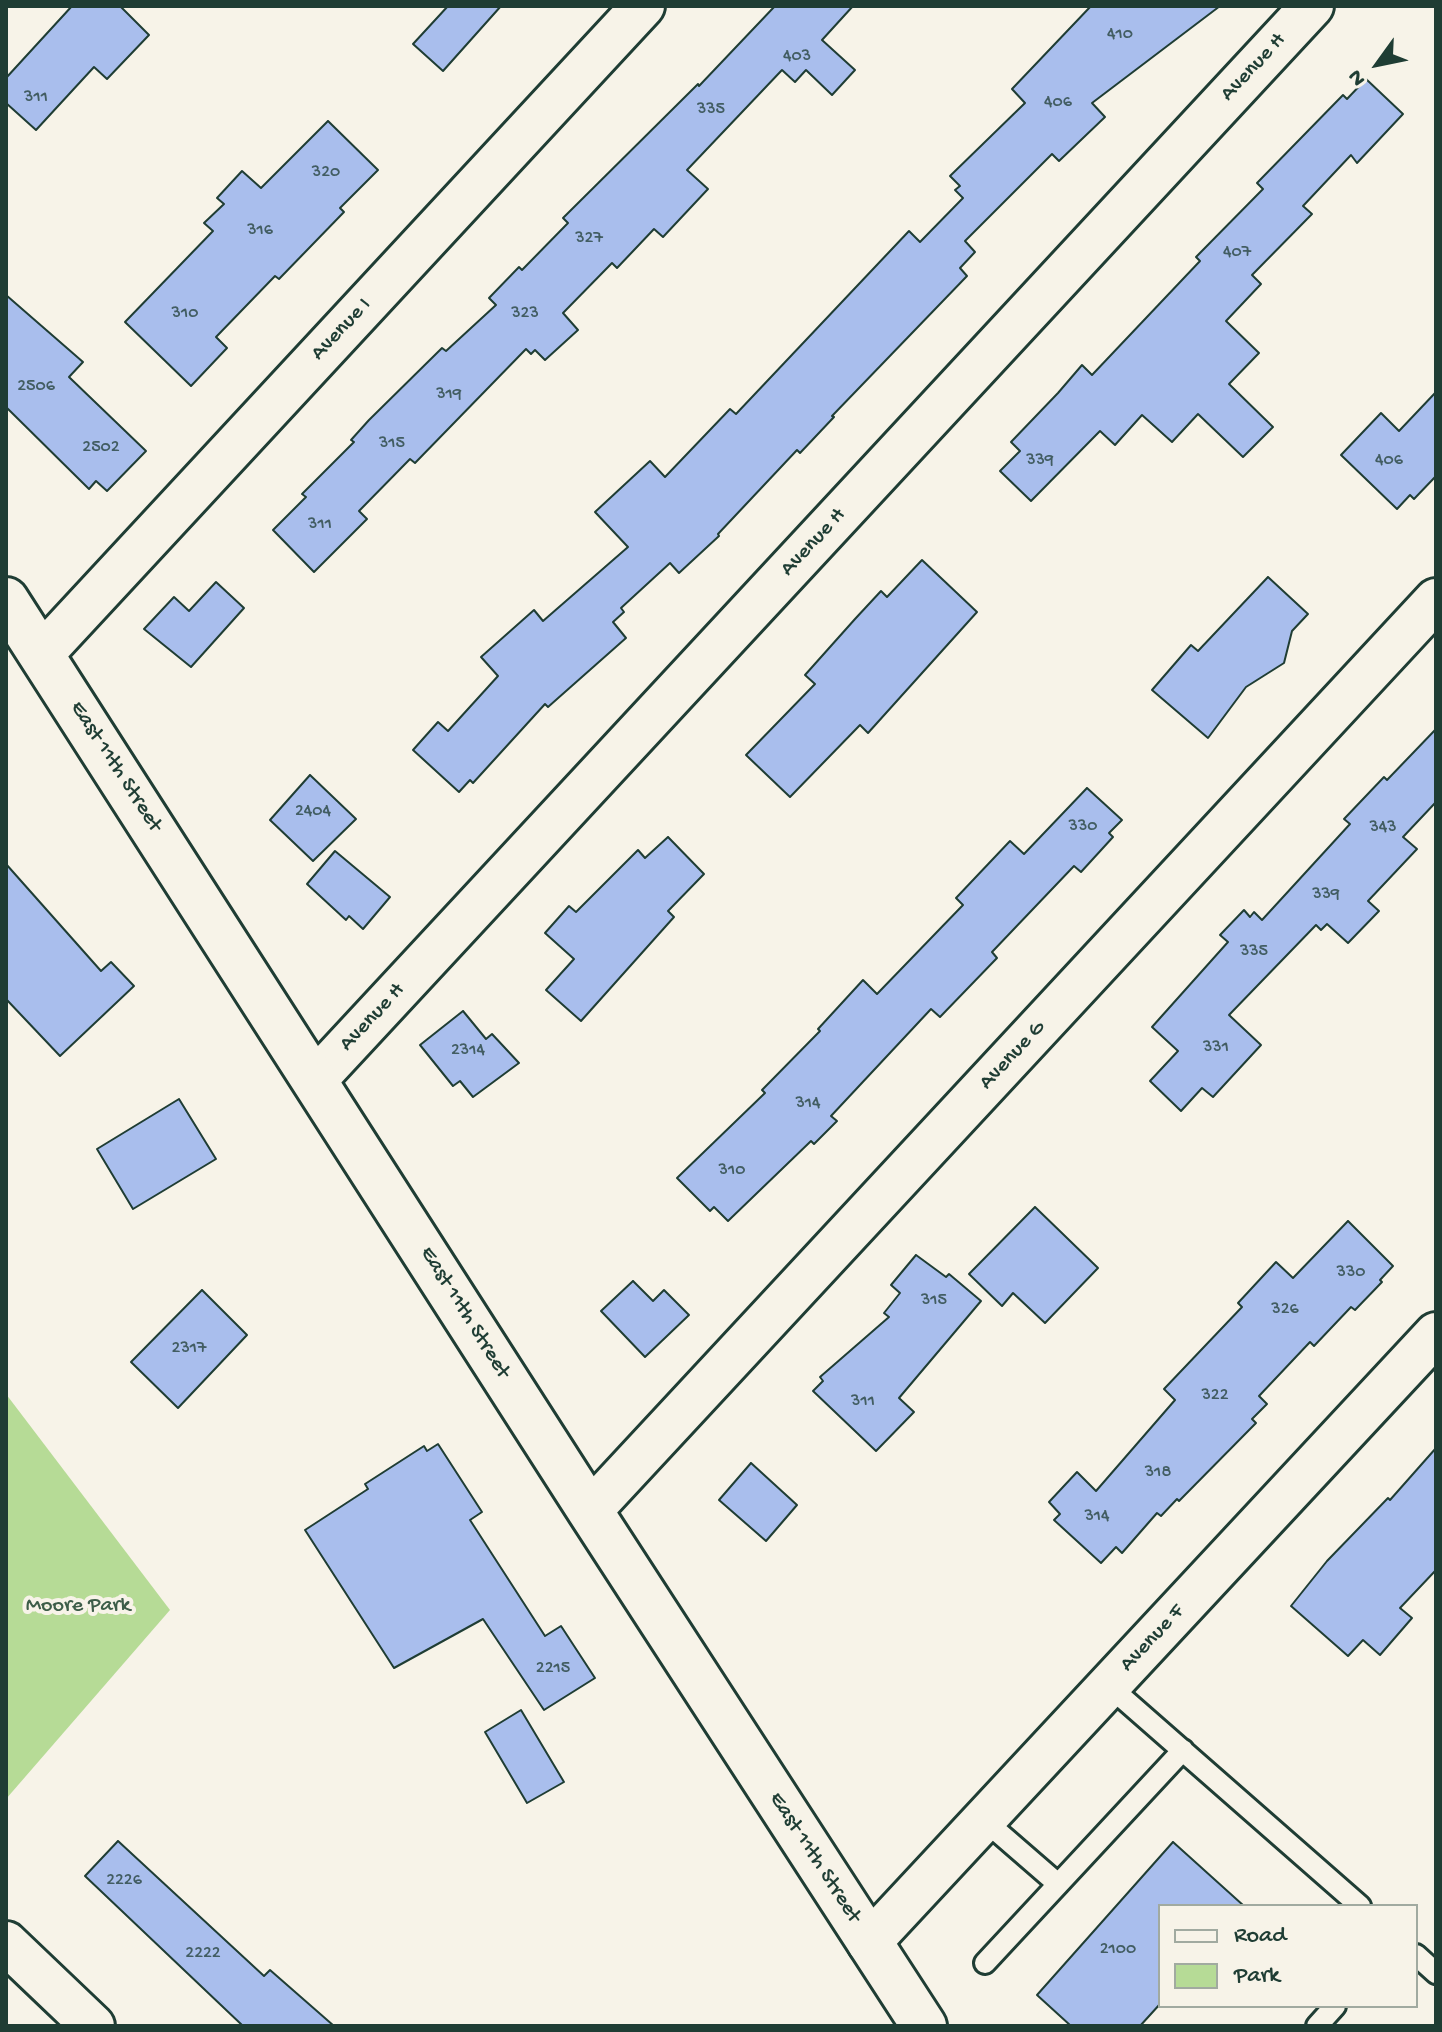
<!DOCTYPE html>
<style>
body{margin:0}
#map{position:relative;width:1442px;height:2032px;overflow:hidden;background:#f7f3e8;font-family:"Gochi Hand",sans-serif}
canvas{display:block}
.frame{position:absolute;inset:0;border:8px solid #1f3d34;pointer-events:none}
.legend{position:absolute;left:1158px;top:1904px;width:260px;height:104px;box-sizing:border-box;background:#f7f3e8;border:2px solid #a1aaa0;margin:0;padding:10px 14px;list-style:none;font-size:24px;color:#1f3d34}
.legend li{display:flex;align-items:center;gap:16px;height:40px}
.legend b{width:40px;border:2px solid #a1aaa0}
.north{position:absolute;left:1338px;top:24px;width:80px;height:80px;-webkit-text-stroke:6px #f7f3e8;paint-order:stroke;rotate:237deg;font-size:22px;font-weight:700;line-height:32px;text-align:center;color:#1f3d34}
.north::after{content:'';display:block;margin:auto;width:28px;height:36px;background:#1f3d34;clip-path:polygon(50% 0,100% 100%,50% 72%,0 100%)}
</style>
<div id="map">
<canvas width="1442" height="2032"></canvas>
<div class="frame"></div>
<ul class="legend">
<li><b style="height:10px;background:#f7f3e8"></b>Road</li>
<li><b style="height:22px;background:#b6db96"></b>Park</li>
</ul>
<div class="north">N</div>
</div>
<script>
const context = document.querySelector('canvas').getContext('2d');
context.lineJoin = 'round';
function fill(path, color) { context.fillStyle = color; context.fill(path, 'evenodd'); }
const toPath = rows => new Path2D(rows.map(r => 'M' + r).join(''));
function strokePath(path, color, width, dash) { context.strokeStyle = color; context.lineWidth = width; context.lineCap = dash ? 'butt' : 'round'; context.setLineDash(dash || []); context.stroke(path); }
function write(font, color, halo, rows, align = 'center') {
  context.font = font + ' "Gochi Hand",sans-serif'; context.lineWidth = 8; context.setLineDash([]); context.textBaseline = 'middle'; context.strokeStyle = halo; context.fillStyle = color; for (const [text, x, y, turn = 0] of rows) {
    context.save(); context.translate(x, y); context.rotate((+turn || 0) * Math.PI / 180); context.textAlign = isNaN(turn) ? turn : align; if (halo) context.strokeText(text, 0, 0); context.fillText(text, 0, 0); context.restore();
  }
}
fill(toPath([
 [6,1394,170,1610,6,1799]
]), '#b6db96');
const building = toPath([
 [72,6,120,6,149,35,107,79,94,67,36,130,6,103,6,78,72,6],
 [448,6,501,6,443,71,413,44,448,6],
 [775,6,853,6,822,40,855,70,832,95,806,70,795,82,782,70,687,170,708,189,663,237,654,229,617,268,612,263,563,313,578,330,545,360,535,350,531,354,526,349,415,463,410,459,359,511,367,519,314,572,273,530,306,497,302,494,354,442,351,440,369,420,442,348,446,351,496,305,489,298,519,267,522,270,568,223,563,218,698,84,699,86,775,6],
 [1091,6,1220,6,1092,103,1105,117,1059,161,1052,154,965,241,975,252,960,268,967,276,832,416,834,417,800,453,797,450,718,534,719,536,679,573,670,563,621,608,624,612,613,622,626,638,548,707,545,704,473,783,470,780,459,792,413,750,438,722,448,731,498,676,481,657,534,610,543,621,628,547,595,512,650,461,665,477,730,409,736,414,909,231,920,242,963,198,955,190,960,186,950,176,1025,103,1012,89,1091,6],
 [1366,79,1403,114,1357,163,1351,155,1303,206,1312,214,1252,275,1261,284,1226,321,1259,353,1229,384,1273,427,1243,457,1198,414,1172,442,1142,415,1115,445,1100,431,1031,501,1000,471,1020,451,1011,442,1058,393,1082,365,1092,375,1200,261,1196,257,1263,189,1257,183,1343,95,1347,99,1366,79],
 [328,121,378,170,340,208,344,212,279,279,275,276,216,337,227,348,191,386,125,322,213,231,204,223,224,204,217,198,242,171,261,188,328,121],
 [6,295,83,362,69,377,146,451,107,491,96,481,89,489,6,407,6,295],
 [1436,392,1436,476,1414,499,1410,495,1397,509,1341,455,1381,413,1399,431,1436,392],
 [922,560,977,612,868,733,860,725,790,797,746,755,815,684,805,675,855,619,881,591,887,597,922,560],
 [1268,577,1308,614,1292,631,1284,663,1246,687,1208,738,1152,690,1191,645,1198,651,1268,577],
 [216,582,244,608,191,667,144,629,174,597,189,611,216,582],
 [1436,729,1436,802,1403,837,1417,849,1368,901,1379,911,1348,943,1327,924,1321,930,1316,925,1229,1015,1261,1045,1213,1097,1202,1088,1181,1111,1150,1081,1178,1051,1152,1027,1228,942,1220,935,1244,910,1250,917,1254,912,1262,920,1350,824,1344,819,1384,777,1387,780,1436,729],
 [310,775,356,819,313,861,270,820,310,775],
 [1087,788,1122,820,1109,833,1113,837,1081,872,1074,866,992,952,997,958,940,1017,931,1009,831,1116,837,1121,814,1144,811,1141,728,1221,714,1207,710,1211,677,1178,765,1093,762,1090,820,1031,818,1029,863,980,877,994,963,905,956,898,1010,841,1024,854,1087,788],
 [668,837,704,874,668,911,674,917,581,1021,546,990,574,959,545,933,569,906,576,912,638,850,645,858,668,837],
 [335,851,390,897,363,929,349,916,346,920,307,884,335,851],
 [6,864,101,971,111,962,134,986,60,1056,6,999,6,864],
 [463,1011,486,1039,492,1034,519,1063,473,1097,460,1081,453,1086,420,1045,463,1011],
 [179,1099,216,1159,133,1209,97,1149,179,1099],
 [1035,1207,1098,1268,1045,1323,1013,1293,1002,1306,969,1274,1035,1207],
 [1348,1221,1393,1266,1380,1280,1382,1282,1355,1310,1351,1307,1314,1346,1310,1342,1259,1396,1267,1404,1252,1419,1256,1423,1179,1501,1177,1499,1161,1516,1157,1513,1122,1553,1116,1547,1101,1563,1054,1520,1060,1514,1049,1502,1077,1472,1096,1491,1175,1400,1164,1389,1242,1307,1238,1303,1276,1262,1293,1278,1348,1221],
 [916,1255,946,1277,949,1274,981,1301,899,1398,914,1412,876,1451,813,1391,823,1381,820,1377,889,1317,884,1313,900,1293,891,1285,916,1255],
 [633,1281,653,1301,664,1290,689,1315,645,1357,601,1311,633,1281],
 [202,1290,247,1335,178,1408,131,1362,202,1290],
 [438,1444,482,1512,470,1520,545,1636,561,1626,595,1678,544,1710,483,1619,394,1668,305,1530,368,1489,365,1484,424,1446,427,1451,438,1444],
 [1436,1448,1436,1570,1400,1608,1412,1618,1380,1655,1363,1640,1348,1656,1291,1606,1327,1561,1388,1498,1390,1500,1436,1448],
 [751,1463,797,1505,766,1541,719,1500,751,1463],
 [521,1710,564,1782,527,1803,485,1732,521,1710],
 [118,1841,264,1976,270,1970,334,2026,243,2026,85,1876,118,1841],
 [1173,1842,1244,1906,1160,1906,1160,2004,1140,2026,1071,2026,1037,1995,1173,1842]
]);
fill(building, '#a9beed');
strokePath(building, '#1f3d34', 2);
const lane = toPath([
 [1109,1686,1360,1906],
 [983,1819,1058,1884],
 [1416,1955,1436,1973],
 [985,1963,1183,1750],
 [1317,2026,1335,2006]
]);
const street = toPath([
 [42,654,643,6],
 [315,1080,1312,6],
 [590,1511,1436,600],
 [6,1943,93,2026],
 [869,1943,1436,1334]
]);
const secondary = toPath([
 [6,600,590,1511,924,2026]
]);
strokePath(lane, '#1f3d34', 26);
strokePath(street, '#1f3d34', 48);
strokePath(secondary, '#1f3d34', 50);
strokePath(lane, '#f7f3e8', 20);
strokePath(street, '#f7f3e8', 42);
strokePath(secondary, '#f7f3e8', 44);
write('18px', '#425d62', null, [
 ["410",1120,35],
 ["403",797,57],
 ["311",36,98],
 ["406",1058,103],
 ["335",711,110],
 ["320",326,173],
 ["316",260,231],
 ["327",589,239],
 ["407",1237,253],
 ["310",185,314],
 ["323",525,314],
 ["2506",36,387],
 ["319",449,395],
 ["315",392,444],
 ["2502",101,448],
 ["339",1040,461],
 ["406",1389,461],
 ["311",320,525],
 ["2404",313,812],
 ["330",1083,827],
 ["343",1383,828],
 ["339",1326,895],
 ["335",1254,952],
 ["331",1216,1048],
 ["2314",468,1051],
 ["314",808,1104],
 ["310",732,1171],
 ["330",1351,1273],
 ["315",934,1301],
 ["326",1285,1310],
 ["2317",189,1349],
 ["322",1215,1396],
 ["311",863,1402],
 ["318",1158,1473],
 ["314",1097,1517],
 ["2215",553,1669],
 ["2226",124,1881],
 ["2100",1118,1950],
 ["2222",203,1954]
]);
write('22px', '#1f3d34', '#f7f3e8', [
 ["Avenue H",1254,68,-47],
 ["Avenue I",342,330,-47],
 ["Avenue H",814,543,-47],
 ["East 11th Street",115,767,57],
 ["Avenue H",373,1018,-47],
 ["Avenue G",1013,1056,-47],
 ["East 11th Street",464,1313,58],
 ["Avenue F",1153,1639,-47],
 ["East 11th Street",814,1858,57]
]);
write('22px', '#3d5d48', '#f7f3e8', [
 ["Moore Park",78,1607]
]);
</script>
